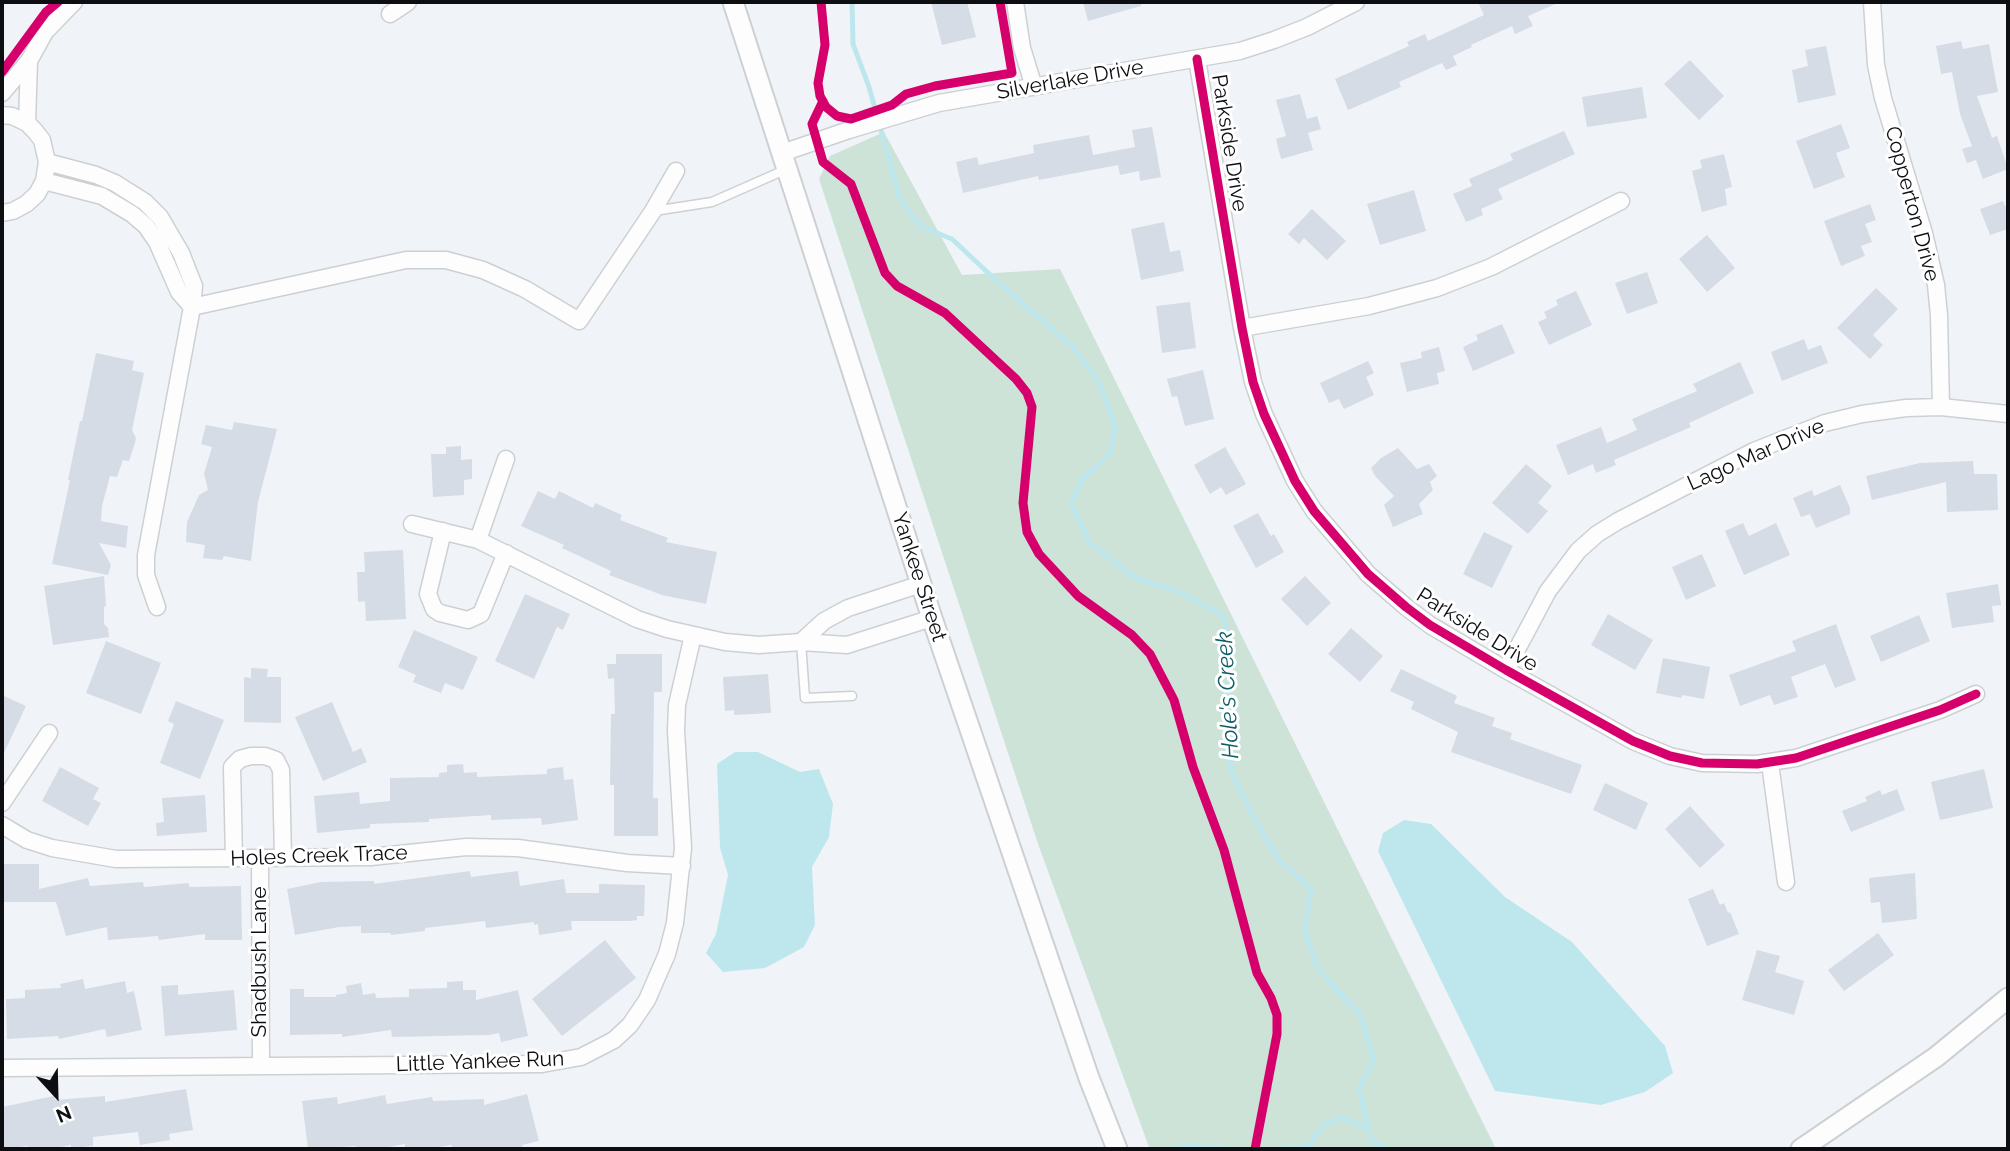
<!DOCTYPE html>
<style>
body{margin:0}
#map{position:relative;width:2010px;height:1151px;overflow:hidden;background:#f0f4f8;font-family:Raleway,sans-serif}
canvas{display:block}
.frame{position:absolute;inset:0;border:4px solid #0c0e11;pointer-events:none}
.north{position:absolute;left:21px;top:1060px;width:70px;height:70px;-webkit-text-stroke:5px #fff;paint-order:stroke;rotate:158deg;font-size:19px;font-weight:700;line-height:28px;text-align:center;color:#0c0e11}
.north::after{content:'';display:block;margin:auto;width:24px;height:32px;background:#0c0e11;clip-path:polygon(50% 0,100% 100%,50% 72%,0 100%)}
</style>
<div id="map">
<canvas width="2010" height="1151"></canvas>
<div class="frame"></div>
<div class="north">N</div>
</div>
<script>
const context = document.querySelector('canvas').getContext('2d');
context.lineJoin = 'round';
function fill(path, color) { context.fillStyle = color; context.fill(path, 'evenodd'); }
const toPath = rows => new Path2D(rows.map(r => 'M' + r).join(''));
function strokePath(path, color, width, dash) { context.strokeStyle = color; context.lineWidth = width; context.lineCap = dash ? 'butt' : 'round'; context.setLineDash(dash || []); context.stroke(path); }
function write(font, color, halo, rows, align = 'center') {
  context.font = font + ' Raleway,sans-serif'; context.lineWidth = 6; context.setLineDash([]); context.textBaseline = 'middle'; context.strokeStyle = halo; context.fillStyle = color; for (const [text, x, y, turn = 0] of rows) {
    context.save(); context.translate(x, y); context.rotate((+turn || 0) * Math.PI / 180); context.textAlign = isNaN(turn) ? turn : align; if (halo) context.strokeText(text, 0, 0); context.fillText(text, 0, 0); context.restore();
  }
}
fill(toPath([
 [884,132,962,275,1060,269,1496,1149,1150,1149,1149,1147,1038,844,819,179,830,156]
]), '#cde3d8');
fill(toPath([
 [735,752,758,752,800,772,819,769,833,804,829,837,812,867,815,925,804,947,765,968,723,972,706,953,716,934,728,875,720,848,717,764],
 [1404,820,1431,824,1505,897,1572,942,1665,1046,1673,1073,1645,1092,1601,1105,1495,1091,1378,851,1383,833]
]), '#bee7ed');
strokePath(toPath([
 [852,2,853,44,869,87,900,199,920,226,952,239,1000,284,1071,345,1099,382,1115,425,1110,453,1082,480,1071,503,1089,542,1134,577,1182,593,1224,616,1230,650,1226,727,1231,771,1253,816,1279,860,1311,889,1305,930,1318,970,1360,1014,1374,1061,1359,1088,1370,1139,1387,1149],
 [1176,1149,1191,1146,1222,1149],
 [1283,1149,1308,1146,1324,1124,1341,1118,1367,1127]
]), '#bee7ed', 5);
fill(toPath([
 [931,2,967,2,976,37,942,45],
 [1083,2,1141,2,1141,6,1088,21],
 [1478,2,1560,2,1528,16,1533,26,1515,34,1512,26,1471,45,1472,47,1453,56,1457,65,1446,70,1442,63,1399,82,1401,87,1348,110,1335,79,1409,46,1407,42,1425,34,1428,41,1484,15],
 [1961,41,1963,49,1989,44,1998,92,1977,96,1992,138,1997,136,2008,169,1983,179,1976,160,1967,163,1962,149,1972,146,1960,114,1952,72,1941,74,1936,46],
 [1826,46,1836,95,1798,103,1792,70,1808,66,1805,50],
 [1690,60,1724,96,1699,120,1664,84],
 [1642,87,1647,118,1587,127,1582,97],
 [1300,94,1307,119,1317,116,1321,129,1308,133,1313,150,1281,159,1276,139,1286,136,1276,100],
 [1841,124,1850,148,1836,153,1845,177,1814,189,1796,141],
 [1152,127,1161,177,1140,181,1139,171,1120,175,1118,165,1039,180,1038,176,963,193,956,162,977,157,979,165,1034,153,1033,145,1089,135,1093,155,1135,147,1132,130],
 [1564,131,1575,154,1498,189,1503,199,1481,209,1483,215,1466,222,1453,194,1472,186,1469,179,1513,160,1510,154],
 [1724,154,1732,187,1725,189,1727,205,1702,212,1692,171,1702,168,1700,160],
 [1414,190,1426,231,1380,245,1367,204],
 [2003,201,2005,206,2008,205,2008,229,1990,235,1980,209],
 [1870,204,1876,220,1865,224,1872,242,1861,246,1865,256,1841,266,1824,221],
 [1312,209,1346,241,1327,260,1304,238,1299,244,1288,234],
 [1164,222,1170,252,1180,250,1184,271,1141,280,1131,229],
 [1707,235,1735,268,1707,292,1679,259],
 [1647,272,1658,303,1627,314,1615,283],
 [1876,288,1898,309,1873,335,1883,345,1870,359,1837,328],
 [1576,291,1592,325,1549,345,1538,322,1547,318,1544,312,1558,305,1556,300],
 [1190,302,1196,348,1162,353,1156,306],
 [1502,324,1515,353,1473,371,1463,347,1478,340,1476,335],
 [1804,339,1808,350,1821,345,1828,363,1782,381,1771,352],
 [1439,347,1445,371,1437,373,1439,384,1407,392,1400,363,1422,358,1421,352],
 [96,353,134,361,132,370,144,373,132,430,136,438,135,443,129,461,123,460,117,477,110,476,102,506,101,521,128,526,126,548,99,543,111,565,108,575,52,564,70,480,68,480,80,421,82,421],
 [1368,361,1374,373,1366,377,1374,395,1344,409,1339,399,1329,403,1320,383],
 [1740,362,1754,393,1689,423,1691,427,1614,460,1616,465,1596,473,1593,464,1568,475,1556,445,1601,427,1607,443,1637,430,1632,419,1697,391,1693,384],
 [1203,370,1214,419,1185,426,1177,396,1172,397,1167,379],
 [234,422,277,429,258,502,251,561,224,556,222,560,203,558,205,545,186,542,187,522,199,495,208,490,204,474,212,447,201,444,206,425,232,430],
 [461,446,461,460,472,459,472,479,464,480,464,495,433,497,431,454,446,454,446,447],
 [1225,447,1246,484,1226,495,1221,487,1210,494,1194,465],
 [1398,448,1417,469,1429,464,1437,476,1430,482,1433,490,1419,504,1423,514,1393,527,1384,505,1394,496,1375,476,1371,468,1381,458],
 [1973,461,1974,474,1997,474,1998,510,1947,512,1946,482,1872,500,1866,476,1920,463],
 [1526,464,1552,486,1538,503,1548,511,1528,534,1492,503],
 [1840,485,1850,508,1850,514,1816,528,1810,514,1801,517,1793,498,1812,490,1814,496],
 [538,491,555,499,559,491,593,508,595,503,622,515,620,520,668,538,666,542,717,552,706,604,662,595,609,575,611,571,562,548,564,545,521,526],
 [1258,513,1271,536,1274,534,1284,552,1256,568,1233,526],
 [1743,523,1749,536,1776,523,1790,555,1744,575,1725,531],
 [1484,532,1513,546,1492,588,1463,574],
 [403,550,406,619,366,621,365,601,358,602,357,572,365,572,364,552],
 [1702,554,1716,586,1686,600,1672,567],
 [104,576,106,606,104,607,104,624,108,628,109,637,53,645,44,586],
 [1305,576,1331,603,1307,626,1281,599],
 [1998,584,2001,605,1992,606,1994,622,1952,628,1946,593],
 [525,594,570,614,563,630,557,627,534,679,495,661],
 [1608,614,1653,640,1635,670,1591,645],
 [1919,615,1930,641,1881,662,1870,636],
 [1836,624,1856,680,1835,688,1825,664,1791,677,1798,697,1774,705,1770,695,1740,706,1729,675,1796,651,1792,641],
 [1351,628,1383,656,1360,682,1328,654],
 [414,630,478,657,463,690,445,683,441,693,413,682,416,675,398,667],
 [106,641,161,663,141,714,86,693],
 [616,654,662,654,662,692,654,692,653,798,658,798,658,836,614,836,614,785,610,785,611,714,615,714,614,678,608,679,607,664,616,664],
 [1663,658,1710,667,1704,699,1682,695,1681,698,1656,693],
 [251,668,268,669,267,677,281,677,281,723,244,722,244,677,251,678],
 [1401,669,1457,696,1454,703,1495,718,1492,726,1512,733,1510,739,1582,765,1571,794,1451,752,1458,732,1411,709,1414,702,1390,691],
 [768,674,771,713,734,715,734,710,725,711,723,677],
 [2,695,26,706,2,757],
 [176,701,224,720,200,779,160,763,174,724,168,721],
 [332,702,353,752,361,748,367,762,323,781,295,717],
 [463,764,464,773,477,772,477,777,547,774,547,769,563,767,564,780,573,779,578,820,542,825,541,818,491,820,491,815,429,819,429,822,370,824,370,828,317,833,314,796,359,792,360,804,390,801,390,778,439,777,439,773,447,772,447,765],
 [60,767,99,788,93,799,101,803,88,826,42,801],
 [1984,769,1993,808,1940,820,1931,782],
 [1605,783,1648,803,1636,830,1593,810],
 [1897,789,1905,810,1851,832,1842,811,1867,801,1865,797,1880,790,1882,795],
 [205,795,207,832,157,836,156,823,164,822,162,798],
 [1690,806,1725,845,1700,868,1665,829],
 [2,864,39,864,39,889,88,878,90,886,143,882,144,887,189,883,189,887,241,886,242,940,205,940,205,934,159,940,158,936,108,940,107,927,66,936,56,902,2,902],
 [470,871,471,877,518,871,520,886,564,879,566,893,599,893,599,884,645,885,644,916,637,916,637,920,630,921,571,921,572,930,539,935,538,924,534,925,534,922,486,928,485,921,425,928,425,931,391,935,391,933,361,933,361,926,339,927,295,935,287,889,321,882,374,881,374,884],
 [1915,873,1917,919,1882,923,1880,902,1871,903,1869,878],
 [1713,889,1720,905,1724,903,1728,913,1730,912,1739,934,1707,946,1688,899],
 [1878,933,1894,955,1844,991,1828,970],
 [605,940,636,978,562,1036,532,999],
 [1757,950,1780,956,1775,972,1804,981,1794,1015,1742,1000],
 [83,979,85,989,125,981,127,993,134,991,142,1030,107,1037,105,1029,59,1039,58,1036,7,1039,6,999,25,998,25,990,61,988,60,984],
 [463,981,463,990,476,990,476,1000,518,990,528,1036,501,1042,499,1033,489,1035,392,1037,391,1030,342,1037,342,1034,290,1035,290,989,304,989,304,997,336,997,336,995,347,993,346,986,361,983,363,995,375,993,376,998,409,997,409,989,447,988,447,982],
 [178,985,178,995,234,990,237,1030,165,1036,161,986],
 [186,1089,193,1130,169,1134,170,1140,140,1145,138,1132,93,1137,93,1146,71,1148,71,1145,51,1149,28,1149,28,1146,2,1149,2,1107,54,1096,55,1100,105,1096,105,1102],
 [527,1094,539,1141,522,1145,523,1149,452,1149,452,1145,425,1149,405,1149,405,1144,378,1149,357,1149,356,1146,308,1149,302,1101,337,1097,338,1104,385,1095,387,1104,432,1097,433,1101,484,1099,484,1105]
]), '#d5dce5');
const service = toPath([
 [654,211,712,202,787,169],
 [801,642,805,698,852,696]
]);
const minor = toPath([
 [1015,2,1022,48,1034,87],
 [1872,2,1876,65,1883,98,1924,233,1936,285,1939,315,1941,407],
 [390,14,408,2],
 [1197,59,1242,328,1253,382,1264,414,1295,481,1314,511,1368,574,1406,607,1430,625,1506,670,1633,741,1670,756,1702,763,1757,764,1796,758,1940,710,1976,694],
 [2,93,29,61,45,32,74,2],
 [2,115,12,116,27,123,35,131,42,140,47,162,44,181,37,194,26,204,13,211,2,213],
 [27,123,29,61],
 [782,153,849,130,939,103,1240,51,1274,40,1307,27,1356,2],
 [44,181,102,196,132,214,146,226,157,242,179,292,192,307,194,286,181,253,160,217,145,202,115,183,96,175,47,162],
 [1242,328,1369,306,1437,288,1491,267,1621,201],
 [412,524,478,540,637,619,667,629,725,642,759,645,801,642,847,645,932,618],
 [443,531,428,594,434,609,440,613,468,620,481,614,506,553],
 [478,540,506,459],
 [157,607,146,575,146,555,192,307,406,260,446,260,483,270,525,289,579,321,653,211,676,171],
 [801,642,824,621,848,608,921,584],
 [1506,670,1548,591,1578,551,1597,534,1618,521,1754,451,1825,423,1862,414,1906,408,1941,407,2008,414],
 [1770,763,1786,882],
 [2,803,49,733],
 [2,825,27,840,52,848,116,859,371,857,466,847,518,848,627,863,682,866],
 [260,858,261,1065],
 [234,859,232,767,240,759,251,756,265,756,276,760,281,770,283,858],
 [2,1068,542,1064,581,1057,614,1040,630,1025,647,1000,667,954,675,923,683,848,676,731,677,705,693,635]
]);
const tertiary = toPath([
 [733,2,932,618,1089,1078,1117,1149],
 [1801,1149,1936,1057,2008,998]
]);
strokePath(service, '#cdd0d3', 11);
strokePath(minor, '#cdd0d3', 19);
strokePath(tertiary, '#cdd0d3', 23);
strokePath(service, '#fdfdfe', 8);
strokePath(minor, '#fdfdfe', 16);
strokePath(tertiary, '#fdfdfe', 19);
strokePath(toPath([
 [821,2,825,45,818,83,820,96,826,107,837,116,851,119,892,105,906,94,935,86,1012,73,1000,2],
 [1197,59,1242,328,1253,382,1264,414,1295,481,1314,511,1368,574,1406,607,1430,625,1506,670,1633,741,1670,756,1702,763,1757,764,1796,758,1940,710,1976,694],
 [2,72,46,12,58,2],
 [823,101,812,124,823,162,851,184,885,273,897,286,945,313,1016,379,1027,393,1032,407,1023,503,1027,532,1039,554,1078,596,1132,635,1150,654,1174,700,1193,767,1224,850,1257,973,1271,998,1277,1015,1277,1034,1255,1149]
]), '#d6006c', 9);
write('21px', '#0c0e11', '#fff', [
 ["Silverlake Drive",1070,80,-10],
 ["Parkside Drive",1229,143,81],
 ["Copperton Drive",1912,204,75],
 ["Lago Mar Drive",1756,455,-24],
 ["Yankee Street",919,577,72],
 ["Parkside Drive",1477,630,32],
 ["Holes Creek Trace",319,856,-2],
 ["Shadbush Lane",260,962,-90],
 ["Little Yankee Run",480,1062,-2]
]);
write('italic 23px', '#0e5e65', '#fff', [
 ["Hole's Creek",1228,695,-93]
]);
</script>
